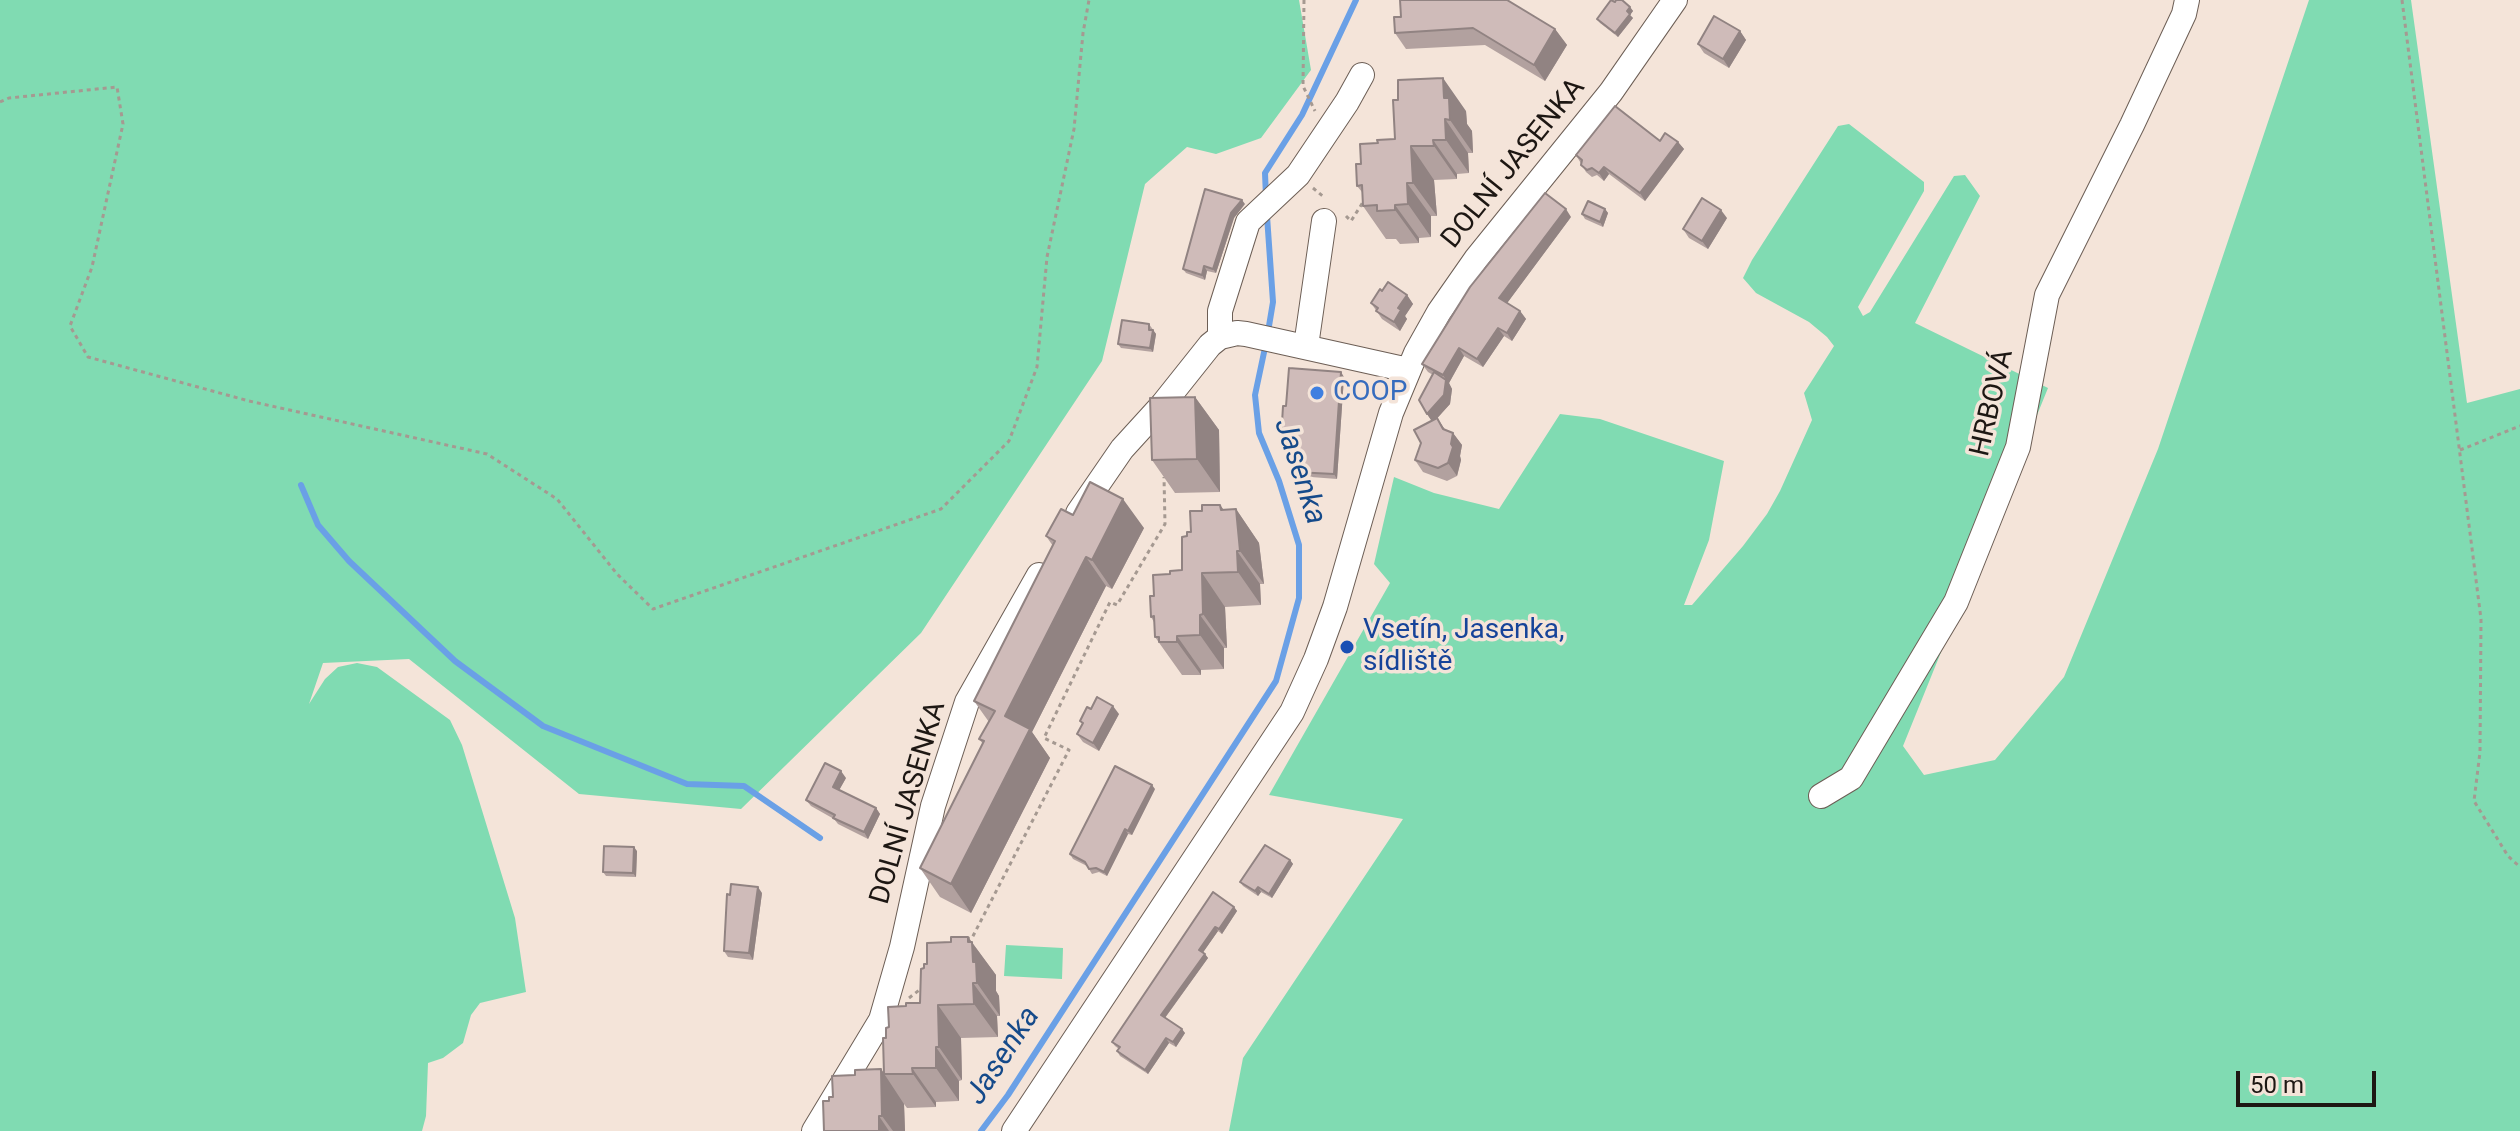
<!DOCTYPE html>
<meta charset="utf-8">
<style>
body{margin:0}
#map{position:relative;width:2520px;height:1131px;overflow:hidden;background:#f4e4d9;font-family:Roboto,sans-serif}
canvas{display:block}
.scale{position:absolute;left:2236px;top:1071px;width:140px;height:36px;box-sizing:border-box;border:4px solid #1d1713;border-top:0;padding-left:10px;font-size:24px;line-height:28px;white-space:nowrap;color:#1d1713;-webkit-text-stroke:6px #f4e4d9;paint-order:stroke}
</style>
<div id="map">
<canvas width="2520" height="1131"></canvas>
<div class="scale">50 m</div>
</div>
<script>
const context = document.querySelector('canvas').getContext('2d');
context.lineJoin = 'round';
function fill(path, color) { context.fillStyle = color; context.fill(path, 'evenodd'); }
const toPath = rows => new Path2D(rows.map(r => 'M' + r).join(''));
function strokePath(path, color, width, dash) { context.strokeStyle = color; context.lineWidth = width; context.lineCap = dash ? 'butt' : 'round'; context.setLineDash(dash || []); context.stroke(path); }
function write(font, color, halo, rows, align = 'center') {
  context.font = font + ' Roboto,sans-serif'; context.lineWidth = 7; context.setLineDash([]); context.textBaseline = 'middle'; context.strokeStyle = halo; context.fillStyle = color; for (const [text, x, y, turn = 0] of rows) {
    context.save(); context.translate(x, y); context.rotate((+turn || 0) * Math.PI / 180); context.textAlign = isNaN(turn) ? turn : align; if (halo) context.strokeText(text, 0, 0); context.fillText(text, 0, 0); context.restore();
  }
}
fill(toPath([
 [0,0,1299,0,1311,70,1261,138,1216,154,1187,147,1145,184,1102,361,921,633,741,809,579,794,409,659,323,663,309,704,325,679,338,667,357,663,377,667,450,720,462,745,515,918,526,992,480,1003,471,1015,463,1043,443,1058,428,1063,426,1116,422,1131,0,1131],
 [2309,0,2411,0,2467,403,2520,389,2520,1131,1229,1131,1243,1058,1403,819,1269,795,1390,583,1374,564,1394,477,1434,493,1499,509,1560,414,1600,419,1724,461,1709,540,1684,605,1692,605,1743,546,1767,514,1780,491,1812,420,1804,393,1834,346,1827,337,1809,322,1756,293,1743,278,1752,260,1838,126,1849,124,1924,182,1924,191,1858,307,1863,316,1870,312,1954,176,1965,175,1980,196,1915,323,2048,388,1903,746,1924,775,1995,760,2064,677,2158,449],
 [1006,945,1063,948,1062,979,1004,976]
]), '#80dbb2');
strokePath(toPath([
 [1266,197,1265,173,1302,115,1356,0],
 [1267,216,1273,302,1268,332],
 [301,485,318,525,349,561,455,661,543,726,687,784,744,786,820,838],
 [981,1131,1008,1095,1276,681,1299,598,1299,545,1279,481,1259,433,1255,395,1266,343]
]), '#6aa0e6', 6);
const minor = toPath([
 [1220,337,1220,311,1248,222,1298,175,1347,102,1362,75],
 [1306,346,1324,221],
 [1078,513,1122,449,1163,404,1210,345,1220,337,1237,333,1246,334,1408,370],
 [1821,796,1851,778,1956,602,2018,447,2047,295,2132,125,2184,14,2187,0],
 [814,1131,881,1020,902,947,933,806,967,702,1039,575],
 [1014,1131,1292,712,1316,659,1335,607,1391,413,1416,353,1439,312,1476,259,1611,92,1675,0]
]);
strokePath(minor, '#6c5e55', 26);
strokePath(toPath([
 [1304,0,1303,86,1315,111],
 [2402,0,2481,619,2480,752,2474,801,2508,856,2520,867],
 [0,102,9,98,117,87,123,124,92,267,70,326,88,357,249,401,487,454,557,499,617,574,653,609,941,509,1009,441,1037,367,1047,257,1074,129,1083,33,1089,0],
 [1313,188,1325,198],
 [1346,216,1351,221,1365,199],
 [2460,450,2520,426],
 [966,939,972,938,1069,750,1044,738,1110,602,1117,605,1165,524,1164,477],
 [909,998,922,988]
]), '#a59991', 3, [4, 4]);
strokePath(minor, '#fff', 24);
fill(toPath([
 [1615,2,1630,7,1633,11,1630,15,1633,18,1618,37,1600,23,1597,19],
 [1394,17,1555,29,1567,45,1545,81,1485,45,1406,49,1395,33],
 [1740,31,1746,40,1729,68,1704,53,1698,44],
 [1466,111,1467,124,1472,131,1473,153,1468,153,1469,173,1457,174,1457,179,1434,180,1437,216,1431,216,1431,237,1419,238,1419,243,1400,244,1396,239,1386,239,1363,206,1362,192,1357,186,1361,164,1378,143,1395,139],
 [1660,141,1678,142,1684,149,1645,201,1609,174,1604,181,1597,175,1592,177,1586,172,1576,155],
 [1245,204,1234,218,1216,273,1207,271,1205,280,1186,273,1183,269],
 [1605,209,1608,213,1603,227,1585,219,1582,214],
 [1571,217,1507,303,1520,311,1526,319,1512,341,1504,336,1483,367,1464,356,1449,383,1452,389,1450,404,1437,418,1445,430,1453,433,1462,445,1460,456,1461,460,1457,476,1447,481,1423,472,1415,460,1432,421,1427,414,1433,375,1428,372,1422,364],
 [1727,218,1708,249,1689,238,1683,229],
 [1382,291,1407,295,1413,304,1405,316,1407,319,1400,331,1382,319,1371,303],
 [1149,324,1156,334,1153,352,1121,348,1118,344],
 [1344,377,1337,479,1298,476,1295,472,1297,451,1294,445,1284,444,1281,440,1286,406],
 [1195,397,1219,430,1220,492,1175,493,1152,460],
 [1220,505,1224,510,1236,509,1259,543,1264,584,1260,584,1261,605,1225,607,1227,648,1224,648,1224,669,1201,670,1201,675,1182,675,1155,637,1154,622,1151,617,1154,596,1170,574,1182,570,1187,536,1202,511],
 [1073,515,1144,528,1112,589,1106,586,1032,732,1050,758,971,913,940,897,920,868,983,744,979,739,989,722,974,701,1053,546,1046,536],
 [1119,714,1099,751,1083,742,1077,734,1082,724,1080,721],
 [846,778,839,790,876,808,880,814,868,839,838,824,834,819,811,806,806,800],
 [1155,789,1132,835,1128,834,1107,876,1099,872,1092,874,1087,866,1073,859,1070,854],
 [637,851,636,877,606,876,603,872],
 [1290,860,1293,864,1272,898,1261,892,1258,896,1243,886,1240,882],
 [762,893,753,960,728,957,724,951],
 [1234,907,1237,911,1222,934,1218,931,1203,952,1208,958,1165,1018,1185,1033,1176,1047,1169,1043,1148,1074,1120,1056,1117,1051,1119,1049,1115,1046,1112,1042],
 [968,937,996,975,996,991,999,996,1000,1016,997,1016,998,1037,961,1038,962,1080,959,1081,959,1101,936,1102,936,1107,907,1108,904,1104,905,1131,824,1131,829,1101,855,1075,881,1069,884,1073,886,1038,889,1027,906,1006,920,1003,924,968,927,964,951,942]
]), '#b2a19f');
fill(toPath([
 [1630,7,1633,11,1630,15,1633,18,1618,37,1615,33],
 [1555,29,1567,45,1545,81,1534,65],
 [1740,31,1746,40,1729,68,1723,59],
 [1443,78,1466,111,1467,124,1472,131,1473,153,1450,120,1444,98],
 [1445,119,1468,153,1469,173,1446,140],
 [1433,140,1457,174,1457,179,1434,146],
 [1678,142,1684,149,1645,201,1640,193],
 [1411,146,1434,180,1437,216,1413,183],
 [1604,167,1609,174,1604,181,1599,173],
 [1407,183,1431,216,1431,237,1408,204],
 [1242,200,1245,204,1234,218,1216,273,1213,269,1231,213],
 [1395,205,1419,238,1419,243,1395,210],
 [1566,209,1571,217,1505,306,1499,298],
 [1605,209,1608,213,1603,227,1600,222],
 [1721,210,1727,218,1708,249,1702,241],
 [1204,266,1207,271,1205,280,1202,275],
 [1407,295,1413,304,1405,316,1407,319,1400,331,1394,322,1398,308],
 [1520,311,1526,319,1512,341,1507,333],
 [1498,328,1504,336,1483,367,1477,359],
 [1153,330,1156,334,1153,352,1150,348],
 [1459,348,1464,356,1449,383,1452,389,1450,404,1433,423,1427,414,1446,380,1443,375],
 [1341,372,1344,377,1337,479,1334,474],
 [1195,397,1219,430,1220,492,1197,459],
 [1437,418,1446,431,1453,433,1462,445,1460,456,1461,460,1457,476,1448,463,1443,429],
 [1123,499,1144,528,1112,589,1092,560],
 [1220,505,1238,530,1236,509,1259,543,1264,584,1240,551,1221,510],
 [1237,551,1260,584,1261,605,1238,572],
 [1086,557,1106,586,1032,732,1050,758,971,913,951,884,1005,716],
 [1202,573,1225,607,1227,648,1203,614],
 [1200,615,1224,648,1224,669,1200,635],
 [1177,636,1201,670,1201,675,1177,642],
 [1113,706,1119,714,1099,751,1093,743],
 [841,771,846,778,837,794,833,787],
 [1152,785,1155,789,1132,835,1128,831],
 [876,808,880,814,868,839,864,832],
 [1125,829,1128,834,1107,876,1104,872],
 [634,847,637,851,636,877,633,873],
 [1290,860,1293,864,1272,898,1269,894],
 [758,887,762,893,753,960,749,953],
 [1258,887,1261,892,1258,896,1255,891],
 [1234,907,1237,911,1222,934,1219,929],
 [1215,927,1218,931,1202,954,1199,950],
 [968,937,996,975,996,991,999,996,1000,1016,977,983],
 [1205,954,1208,958,1164,1019,1161,1015],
 [973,983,997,1016,998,1037,974,1004],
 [938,1005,961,1038,962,1080,939,1047],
 [1182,1029,1185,1033,1176,1047,1173,1042],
 [1166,1038,1169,1043,1148,1074,1145,1070],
 [936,1047,959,1081,959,1101,936,1068],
 [912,1068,936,1102,936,1107,913,1074],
 [881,1069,904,1104,905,1131,893,1131,882,1116],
 [879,1116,889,1131,879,1131]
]), '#918382');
const building = toPath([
 [1400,0,1507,0,1555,29,1534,65,1473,28,1395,33,1394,17,1401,17,1400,0],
 [1611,0,1615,2,1616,0,1622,0,1630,7,1627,11,1630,14,1615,33,1597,19,1611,0],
 [1714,16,1740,31,1723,59,1698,44,1714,16],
 [1443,78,1444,98,1449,98,1450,120,1445,119,1446,140,1433,140,1434,146,1411,146,1413,183,1407,183,1408,204,1395,205,1395,210,1377,211,1377,205,1363,206,1362,185,1357,186,1356,164,1361,164,1360,144,1378,143,1377,140,1395,139,1393,100,1398,100,1398,80,1443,78],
 [1615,106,1660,141,1665,133,1678,142,1640,193,1604,167,1599,173,1592,168,1587,170,1581,165,1582,160,1576,155,1615,106],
 [1205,189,1242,200,1231,213,1213,269,1204,266,1202,275,1183,269,1205,189],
 [1545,193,1566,209,1499,298,1520,311,1507,333,1498,328,1477,359,1459,348,1443,375,1422,364,1470,287,1545,193],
 [1702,198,1721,210,1702,241,1683,229,1702,198],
 [1588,201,1605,209,1600,222,1582,214,1588,201],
 [1388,282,1407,295,1398,308,1401,310,1394,322,1376,311,1378,308,1371,303,1380,289,1382,291,1388,282],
 [1122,320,1149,324,1149,330,1153,330,1150,348,1118,344,1122,320],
 [1289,368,1341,372,1334,474,1295,472,1297,451,1291,441,1281,440,1283,406,1286,406,1289,368],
 [1434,372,1446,380,1444,395,1427,414,1419,400,1434,372],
 [1195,397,1197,459,1152,460,1150,398,1195,397],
 [1437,418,1443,429,1453,433,1451,444,1453,447,1448,463,1438,468,1415,460,1421,443,1414,430,1437,418],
 [1090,482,1123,499,1092,560,1086,557,1005,716,1030,729,951,884,920,868,984,741,979,739,995,711,974,701,1055,541,1046,536,1061,509,1073,515,1090,482],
 [1202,505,1220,505,1221,510,1236,509,1240,551,1237,551,1238,572,1202,573,1203,614,1200,615,1200,635,1177,636,1177,642,1159,642,1159,637,1155,637,1154,616,1151,617,1150,596,1154,596,1153,575,1170,574,1170,571,1182,570,1182,537,1187,536,1187,532,1191,532,1190,511,1202,511,1202,505],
 [1097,697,1113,706,1093,743,1077,734,1083,723,1080,721,1087,707,1091,709,1097,697],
 [825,763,841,771,833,787,876,808,864,832,833,818,835,815,806,800,825,763],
 [1115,766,1152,785,1128,831,1125,829,1104,872,1096,868,1089,869,1085,862,1070,854,1115,766],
 [1265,845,1290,860,1269,894,1258,887,1255,891,1240,882,1265,845],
 [604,846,634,847,633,873,603,872,604,846],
 [731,884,758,887,749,953,724,951,727,894,730,895,731,884],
 [1213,892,1234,907,1219,929,1215,927,1199,950,1205,954,1161,1015,1182,1029,1173,1042,1166,1038,1145,1070,1117,1051,1120,1047,1112,1042,1213,892],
 [951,937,968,937,968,942,972,942,973,962,976,962,977,983,973,983,974,1004,938,1005,939,1047,936,1047,936,1068,912,1068,913,1074,884,1074,883,1038,886,1038,886,1028,889,1027,888,1007,906,1006,906,1003,920,1003,921,969,924,968,924,964,927,964,927,943,951,942,951,937],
 [881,1069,882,1116,879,1116,879,1131,824,1131,823,1101,829,1101,829,1097,833,1097,832,1076,855,1075,855,1070,881,1069]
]);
fill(building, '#cfbbb9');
strokePath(building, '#918382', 2);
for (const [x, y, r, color] of [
 [1317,393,8,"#3f7fe0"],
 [1347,647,8,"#1a4fb4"]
]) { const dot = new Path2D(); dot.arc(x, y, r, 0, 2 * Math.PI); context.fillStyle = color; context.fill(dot); strokePath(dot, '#f4e4d9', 3); }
write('28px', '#1d1713', '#f4e4d9', [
 ["DOLNÍ JASENKA",1514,164,-51],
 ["HRBOVÁ",1993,403,-77],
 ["DOLNÍ JASENKA",909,803,-74]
]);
write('28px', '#366cbe', '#f4e4d9', [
 ["COOP",1333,393]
], 'left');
write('28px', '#164399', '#f4e4d9', [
 ["Vsetín, Jasenka,",1363,631],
 ["sídliště",1363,663]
], 'left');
write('italic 30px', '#154a8a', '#f4e4d9', [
 ["Jasenka",1299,472,72],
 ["Jasenka",1004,1056,-57]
]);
</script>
